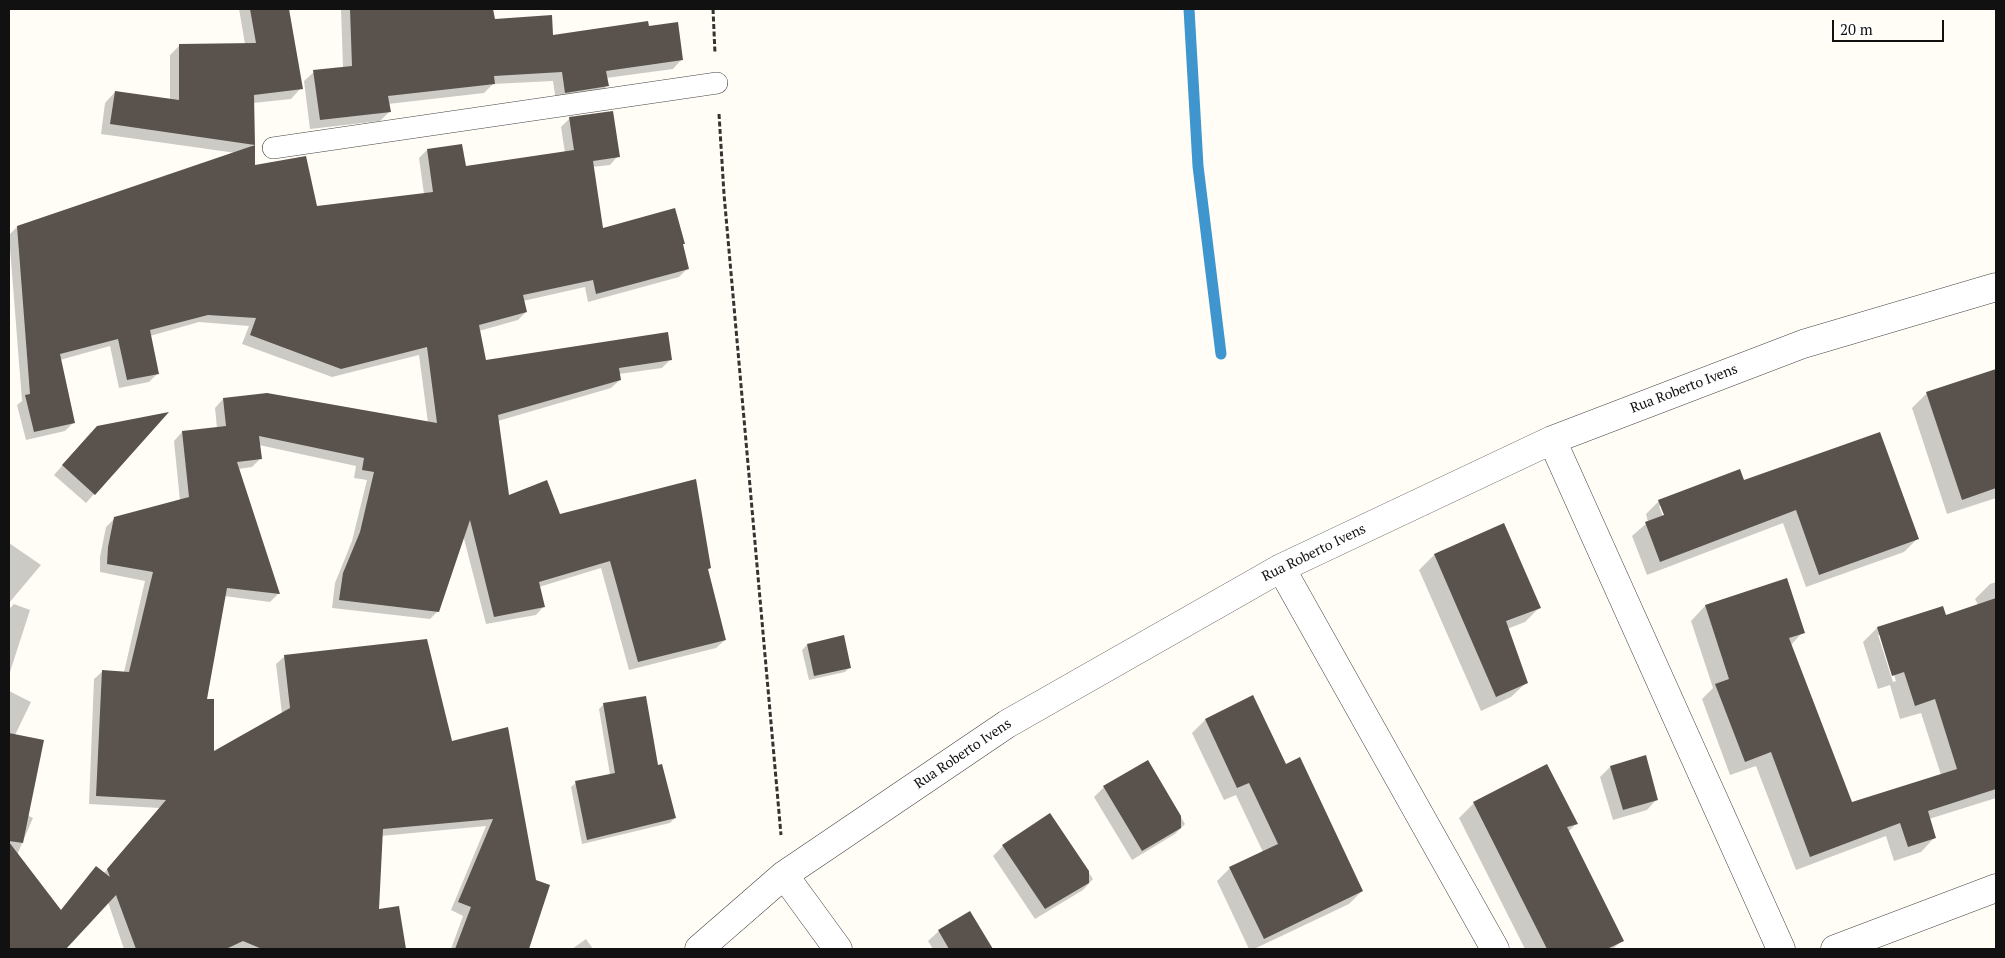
<!DOCTYPE html>
<style>
body{margin:0}
#map{position:relative;width:2005px;height:958px;overflow:hidden;background:#fffdf5;font-family:"PT Serif",serif}
canvas{display:block}
.frame{position:absolute;inset:0;border:10px solid #111;pointer-events:none}
.scale{position:absolute;left:1832px;top:20px;width:112px;height:22px;box-sizing:border-box;border:2px solid #111;border-top:0;padding-left:6px;font-size:15px;line-height:18px;white-space:nowrap;color:#111;-webkit-text-stroke:4px #fff;paint-order:stroke}
</style>
<div id="map">
<canvas width="2005" height="958"></canvas>
<div class="frame"></div>
<div class="scale">20 m</div>
</div>
<script>
const context = document.querySelector('canvas').getContext('2d');
context.lineJoin = 'round';
function fill(path, color) { context.fillStyle = color; context.fill(path, 'evenodd'); }
const toPath = rows => new Path2D(rows.map(r => 'M' + r).join(''));
function strokePath(path, color, width, dash) { context.strokeStyle = color; context.lineWidth = width; context.lineCap = dash ? 'butt' : 'round'; context.setLineDash(dash || []); context.stroke(path); }
function write(font, color, halo, rows, align = 'center') {
  context.font = font + ' "PT Serif",serif'; context.lineWidth = 5; context.setLineDash([]); context.textBaseline = 'middle'; context.strokeStyle = halo; context.fillStyle = color; for (const [text, x, y, turn = 0] of rows) {
    context.save(); context.translate(x, y); context.rotate((+turn || 0) * Math.PI / 180); context.textAlign = isNaN(turn) ? turn : align; if (halo) context.strokeText(text, 0, 0); context.fillText(text, 0, 0); context.restore();
  }
}
fill(toPath([
 [239,9,288,9,301,88,291,99,253,103,254,144,250,148,254,166,316,207,424,194,419,158,427,150,464,167,565,153,561,127,570,118,618,156,610,165,592,167,602,229,682,245,687,269,679,277,588,302,585,287,523,301,526,312,518,320,479,331,485,362,670,360,662,368,619,374,620,380,611,388,498,421,508,497,710,568,707,570,725,640,716,648,629,670,601,568,539,587,544,606,536,615,486,624,463,535,438,611,430,619,332,608,335,583,352,541,367,480,354,478,356,466,259,445,260,459,252,467,238,469,279,593,270,602,224,596,205,700,213,753,282,714,276,664,285,656,451,742,535,881,548,886,527,949,451,949,463,916,451,910,486,826,381,836,377,910,398,907,404,949,124,949,108,902,64,949,9,949,9,691,31,702,15,735,27,815,33,818,17,855,60,911,96,867,104,873,160,808,89,804,94,679,103,671,124,672,145,581,100,572,100,557,106,527,115,518,180,501,174,441,182,432,217,428,215,408,223,399,428,423,419,355,332,377,242,344,249,326,199,322,150,336,158,373,149,382,119,388,110,346,60,360,73,423,65,431,26,440,17,405,22,401,9,235,17,227,236,153,101,134,105,103,115,92,170,100,170,55,180,45,245,44],
 [341,9,492,9,494,21,552,36,648,27,682,59,673,69,606,78,607,86,598,95,556,101,553,81,493,84,484,93,388,104,390,111,380,121,310,129,304,81,314,72,343,68],
 [1996,370,1996,498,1947,514,1912,408,1927,393],
 [166,414,86,503,54,475,88,436],
 [1743,481,1917,539,1904,552,1806,587,1783,523,1647,575,1632,536,1648,522,1646,514,1659,501],
 [1659,506,1662,506,1667,520,1665,521],
 [1504,525,1540,607,1525,622,1507,629,1526,683,1511,697,1481,711,1419,570,1434,555],
 [9,543,41,565,9,603],
 [1786,580,1803,632,1791,645,1851,804,1941,775,1921,713,1900,719,1890,685,1878,689,1863,642,1877,628,1945,617,1978,605,1975,599,1990,584,1996,582,1996,798,1929,819,1935,837,1921,852,1894,861,1886,836,1796,870,1756,766,1730,775,1702,699,1713,688,1691,621,1705,606],
 [1878,635,1881,635,1896,681,1893,682],
 [14,604,30,610,9,675,9,609],
 [807,645,850,667,845,672,809,680,802,650],
 [1253,697,1285,765,1362,891,1349,904,1254,949,1249,949,1217,881,1230,868,1263,852,1236,795,1224,800,1192,733,1205,720],
 [604,704,657,767,675,818,670,823,582,844,571,787,576,783,610,775,599,709],
 [1147,761,1185,824,1175,834,1132,860,1094,797,1104,787],
 [1610,767,1657,799,1647,810,1613,820,1600,777],
 [1474,803,1576,824,1568,832,1622,940,1613,949,1525,949,1459,818],
 [1050,814,1093,879,1083,890,1035,919,993,856,1003,846],
 [970,912,991,949,933,949,928,941,939,931],
 [586,939,593,949,572,949]
]), '#0003');
strokePath(toPath([
 [1189,9,1198,166,1221,354]
]), '#3f96cf', 11);
fill(toPath([
 [250,9,289,9,303,89,254,95,255,145,110,124,115,91,179,100,179,44,256,43],
 [350,9,493,9,495,19,552,15,553,35,648,21,649,26,678,22,683,60,606,71,609,86,565,93,562,72,494,76,495,84,388,96,391,112,320,120,313,70,352,66],
 [613,111,620,157,593,161,603,228,675,208,685,244,683,244,689,269,596,294,593,280,523,295,527,312,479,325,486,360,668,332,672,360,619,368,621,380,498,415,509,495,547,480,560,514,696,479,711,568,708,569,726,640,638,662,610,561,539,582,545,607,494,617,470,520,439,612,339,600,343,573,360,532,374,472,362,470,364,458,259,436,262,459,237,462,280,594,227,588,207,699,214,699,214,751,290,708,284,655,427,639,452,741,508,727,536,880,550,885,529,949,455,949,471,907,458,902,493,819,383,829,379,909,399,906,406,949,262,949,243,941,226,949,136,949,116,895,66,949,9,949,9,842,61,910,96,866,110,877,107,869,166,800,96,796,102,670,129,672,153,572,107,564,108,547,114,517,189,497,182,431,226,426,223,398,267,393,437,423,427,347,341,369,250,335,256,318,208,315,150,330,159,374,127,380,118,339,60,354,75,423,34,432,25,395,30,394,17,226,255,145,255,165,306,156,317,206,433,192,427,149,462,144,466,166,574,150,569,117],
 [1996,369,1996,488,1962,500,1926,392],
 [169,412,95,495,62,465,97,426],
 [1880,432,1919,539,1819,575,1796,510,1660,562,1645,522,1664,515,1658,500,1740,469,1744,480],
 [1504,523,1541,608,1506,621,1528,683,1496,697,1434,554],
 [1787,578,1805,633,1789,638,1852,802,1957,769,1935,699,1915,706,1904,672,1892,676,1877,627,1943,606,1946,615,1996,598,1996,789,1928,811,1936,838,1908,847,1900,823,1810,857,1771,752,1745,762,1715,684,1729,679,1705,605],
 [844,635,851,668,814,676,807,644],
 [1253,695,1286,764,1300,757,1363,891,1264,939,1229,867,1278,844,1249,783,1237,788,1205,719],
 [646,696,658,765,662,764,676,818,587,840,575,781,615,773,603,703],
 [9,733,44,740,23,843,9,841],
 [1646,755,1658,800,1623,810,1610,766],
 [1148,760,1181,816,1181,828,1142,851,1103,786],
 [1547,764,1578,824,1567,827,1624,941,1607,949,1547,949,1473,802],
 [1050,813,1089,871,1089,883,1045,909,1002,845],
 [970,911,993,949,949,949,938,930]
]), '#5a524d');
const service = toPath([
 [273,148,717,83]
]);
const minor = toPath([
 [1552,440,1781,949],
 [1281,568,1495,949],
 [784,875,838,949],
 [699,949,784,875,1007,724,1281,568,1552,440,1803,344,1996,287],
 [1835,949,1996,888]
]);
strokePath(service, '#444', 22);
strokePath(minor, '#444', 29);
strokePath(toPath([
 [713,9,715,53],
 [719,114,724,194,781,835]
]), '#333', 3, [5, 2.5]);
strokePath(service, '#fff', 21);
strokePath(minor, '#fff', 28);
write('14px', '#111', '#fff', [
 ["Rua Roberto Ivens",1684,389,-21],
 ["Rua Roberto Ivens",1314,553,-26],
 ["Rua Roberto Ivens",963,754,-34]
]);
</script>
